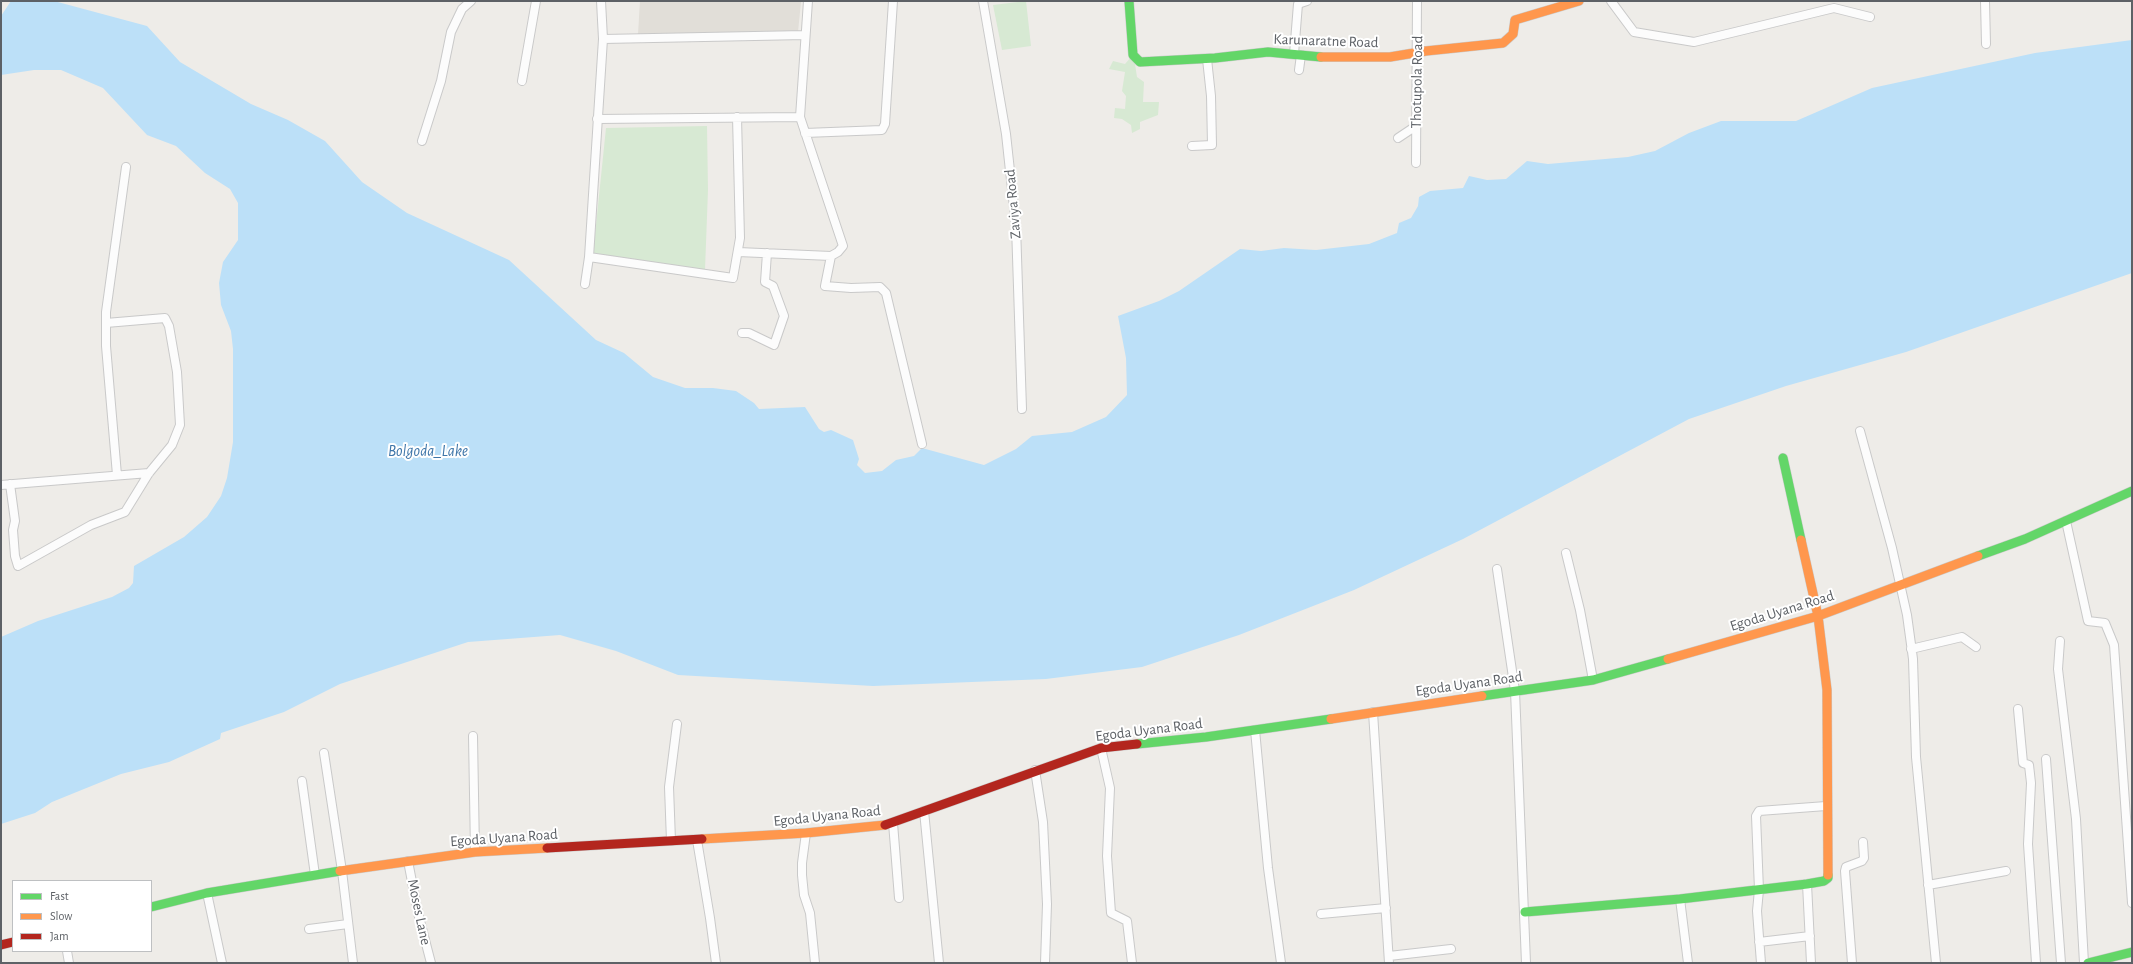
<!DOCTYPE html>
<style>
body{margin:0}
#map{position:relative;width:2133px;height:964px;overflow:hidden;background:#eeece8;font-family:"Alegreya Sans",sans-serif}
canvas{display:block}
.frame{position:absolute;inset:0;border:2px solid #5d6166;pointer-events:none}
.legend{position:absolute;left:12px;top:880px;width:140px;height:72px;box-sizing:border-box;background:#fff;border:1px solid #bec0c2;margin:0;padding:5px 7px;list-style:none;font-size:12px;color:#5d6166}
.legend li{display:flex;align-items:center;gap:8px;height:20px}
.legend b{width:20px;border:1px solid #bec0c2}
</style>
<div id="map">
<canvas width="2133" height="964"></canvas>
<div class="frame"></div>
<ul class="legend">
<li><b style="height:5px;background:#63d668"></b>Fast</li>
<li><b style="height:5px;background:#ff974d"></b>Slow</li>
<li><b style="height:5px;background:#b3261e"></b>Jam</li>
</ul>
</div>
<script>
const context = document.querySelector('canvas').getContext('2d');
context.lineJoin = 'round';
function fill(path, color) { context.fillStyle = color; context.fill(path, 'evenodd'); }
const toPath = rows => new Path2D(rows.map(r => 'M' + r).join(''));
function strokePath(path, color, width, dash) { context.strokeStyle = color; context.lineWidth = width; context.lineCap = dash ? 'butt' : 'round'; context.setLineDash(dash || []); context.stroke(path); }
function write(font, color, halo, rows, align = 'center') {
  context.font = font + ' "Alegreya Sans",sans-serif'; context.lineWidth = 4; context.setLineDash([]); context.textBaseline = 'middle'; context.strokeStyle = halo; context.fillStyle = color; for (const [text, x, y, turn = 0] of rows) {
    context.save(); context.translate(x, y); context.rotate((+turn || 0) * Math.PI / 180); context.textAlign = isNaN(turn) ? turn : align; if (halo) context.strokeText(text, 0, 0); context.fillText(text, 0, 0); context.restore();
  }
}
fill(toPath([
 [640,1,801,1,801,2,798,32,638,34]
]), '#e1ded8');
fill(toPath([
 [1026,1,1031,46,1002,50,993,5],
 [1131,57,1135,64,1137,77,1144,82,1143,102,1159,102,1158,115,1140,122,1140,129,1132,133,1131,125,1122,119,1114,118,1115,108,1125,109,1126,96,1122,91,1125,72,1109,69,1113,61,1125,64],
 [707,126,708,190,705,270,593,254,606,128]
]), '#d7e9d3');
fill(toPath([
 [11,1,54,1,147,26,180,62,251,104,288,120,325,141,362,182,407,213,509,260,596,340,624,353,653,377,685,388,713,388,736,391,754,403,759,409,805,407,819,429,824,432,831,430,853,440,859,459,857,465,865,473,882,471,896,460,914,456,922,448,984,465,1016,449,1032,436,1072,432,1106,417,1127,395,1126,358,1118,316,1159,301,1179,291,1240,249,1261,251,1284,248,1316,250,1369,244,1397,233,1399,223,1411,218,1418,206,1419,197,1430,191,1463,188,1469,176,1487,180,1506,179,1527,161,1548,164,1628,157,1655,151,1689,133,1721,121,1796,121,1872,88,2035,53,2132,40,2132,273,1906,352,1786,386,1689,419,1463,539,1354,590,1239,635,1142,667,1046,679,873,686,678,675,616,651,560,635,468,642,340,684,284,712,221,733,220,739,169,762,121,774,52,802,35,813,1,824,1,637,38,621,112,597,129,588,133,583,134,566,184,537,207,517,221,496,227,478,233,442,233,349,231,331,221,305,219,283,223,262,238,240,238,203,230,189,205,173,176,146,147,135,103,88,61,70,34,70,1,75,1,16]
]), '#bce0f8');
const street = toPath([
 [808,1,800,117,843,246,838,252,831,256,825,286,851,288,880,287,886,293,922,444],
 [983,1,1006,134,1016,226,1022,409],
 [1611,1,1634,32,1694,42,1834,8,1870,17],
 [1985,1,1986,44],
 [603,39,805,35],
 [1294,54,1298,4,1307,1],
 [1299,70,1301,55],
 [522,81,536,1],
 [597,119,800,117],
 [805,133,882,130,885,124,893,1],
 [1398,138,1416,126],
 [422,141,441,81,451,32,462,9,471,1],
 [1192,146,1212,145,1211,96,1207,59],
 [1416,163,1417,1],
 [738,252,831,256],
 [589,257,733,278,740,238,737,117],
 [585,284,589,257,603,39,601,1],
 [742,333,749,333,774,345,784,316,773,286,765,282,767,253],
 [1860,431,1892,548,1907,615,1913,659,1916,757,1936,963],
 [117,475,106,346,106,312,126,167],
 [10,484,15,521,13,530,15,556,18,566,91,525,125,512,149,473,172,445,180,425,177,372,169,326,165,318,106,323],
 [1,485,149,473],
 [2066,521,2088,621,2105,623,2114,645,2132,903],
 [1566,553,1580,610,1593,680],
 [1497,569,1515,691,1526,963],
 [2060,641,2058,669,2076,819,2084,963],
 [1911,649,1962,637,1976,647],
 [2018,709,2023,763,2029,765,2031,783,2028,844,2036,963],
 [1373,712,1389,963],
 [1255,730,1268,868,1281,963],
 [473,736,475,852],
 [1101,748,1110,788,1107,856,1111,913,1127,921,1132,963],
 [324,753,342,871,353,963],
 [2046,759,2061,963],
 [1035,770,1043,822,1047,904,1045,963],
 [302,781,315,875],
 [924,811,939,963],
 [893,823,899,898],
 [806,833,802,863,802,875,804,895,810,913,815,963],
 [697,840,710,918,716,963],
 [671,841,669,787,677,724],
 [408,861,418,913,431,963],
 [1807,884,1811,963],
 [1928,885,2006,871],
 [207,893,222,963],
 [1680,899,1688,963],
 [1321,914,1386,908],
 [309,929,348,924],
 [1759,942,1810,936],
 [67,951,69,963],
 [1389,956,1451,949],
 [1761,963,1757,911,1759,890,1756,816,1759,811,1826,806],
 [1852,963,1845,871,1846,867,1862,861,1864,858,1863,842]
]);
const fast = toPath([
 [1129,1,1133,55,1140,62,1215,58,1268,52,1321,57],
 [1783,458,1801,540],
 [1978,556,2025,539,2132,491],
 [1482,696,1593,680,1668,659],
 [1137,744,1206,737,1331,719],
 [151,907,207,893,340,871],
 [1525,912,1680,899,1807,884,1824,881,1828,878,1828,875],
 [2088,963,2132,952]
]);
const slow = toPath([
 [1321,57,1390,57,1426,51,1503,43,1513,34,1515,20,1579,1],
 [1801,540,1818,616,1827,690,1828,875],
 [1668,659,1818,616,1978,556],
 [1331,719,1482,696],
 [702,839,806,833,885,825],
 [340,871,475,852,547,848]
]);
const jam = toPath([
 [885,825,1101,748,1137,744],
 [547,848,702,839],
 [1,945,13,942]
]);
strokePath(street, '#c9c9c9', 10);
strokePath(fast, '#cacaca', 10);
strokePath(slow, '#cacaca', 10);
strokePath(jam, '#cacaca', 10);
strokePath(street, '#fcfcfc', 8);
strokePath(fast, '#63d668', 9);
strokePath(slow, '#ff974d', 9);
strokePath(jam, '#b3261e', 9);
write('15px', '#5d6166', '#fff', [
 ["Karunaratne Road",1326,41,2],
 ["Thotupola Road",1417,82,-89],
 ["Zaviya Road",1013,204,-95],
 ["Egoda Uyana Road",1782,611,-17],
 ["Egoda Uyana Road",1469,684,-8],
 ["Egoda Uyana Road",1149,730,-7],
 ["Egoda Uyana Road",827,816,-6],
 ["Egoda Uyana Road",504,838,-4],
 ["Moses Lane",419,912,78]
]);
write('italic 16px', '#3f76a9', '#fff', [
 ["Bolgoda_Lake",428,451]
]);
</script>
